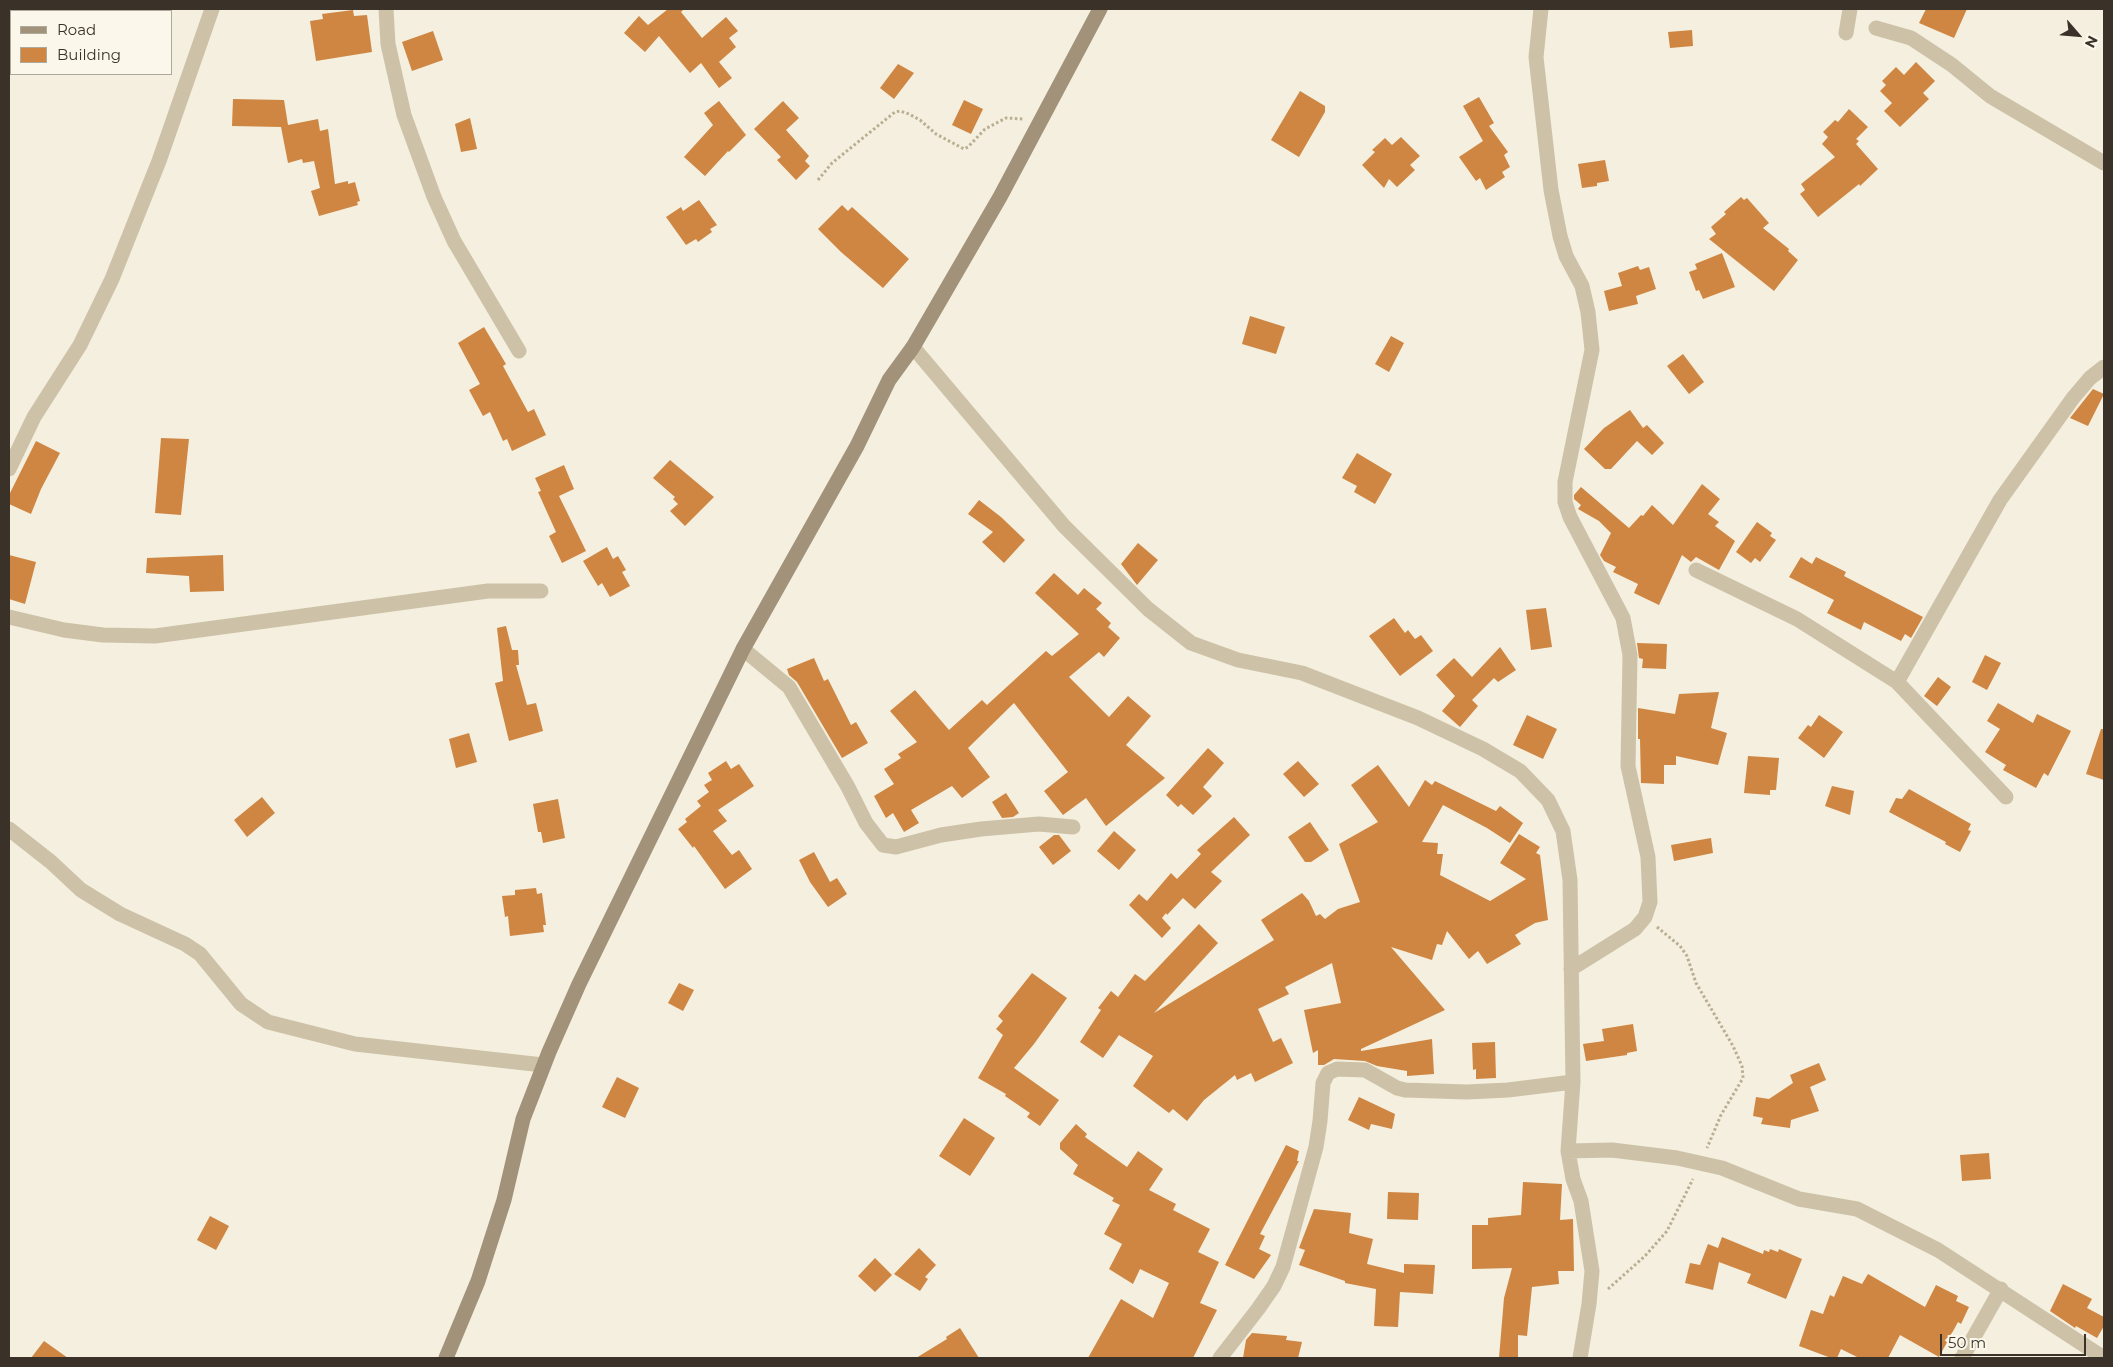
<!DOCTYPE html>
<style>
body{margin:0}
#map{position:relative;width:2113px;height:1367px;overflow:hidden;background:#f4efde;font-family:Montserrat,sans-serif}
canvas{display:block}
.frame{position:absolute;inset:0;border:10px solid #3a3229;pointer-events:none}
.legend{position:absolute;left:10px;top:10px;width:162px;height:65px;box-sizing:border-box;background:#fbf8eb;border:1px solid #aea99d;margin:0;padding:6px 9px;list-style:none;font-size:15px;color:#3a3229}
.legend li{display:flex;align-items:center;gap:10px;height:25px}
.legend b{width:25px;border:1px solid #aea99d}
.north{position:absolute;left:2053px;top:10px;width:50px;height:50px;-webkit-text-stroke:4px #fbf8eb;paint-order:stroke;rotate:117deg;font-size:14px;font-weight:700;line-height:20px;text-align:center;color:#3a3229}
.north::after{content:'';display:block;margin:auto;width:18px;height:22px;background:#3a3229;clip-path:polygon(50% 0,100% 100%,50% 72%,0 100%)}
.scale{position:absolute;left:1940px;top:1334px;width:146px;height:22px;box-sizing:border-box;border:2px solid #3a3229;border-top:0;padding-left:6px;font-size:15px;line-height:18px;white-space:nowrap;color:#3a3229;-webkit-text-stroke:4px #fbf8eb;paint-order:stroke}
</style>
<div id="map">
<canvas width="2113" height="1367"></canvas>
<div class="frame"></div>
<ul class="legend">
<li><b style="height:6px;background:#a19279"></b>Road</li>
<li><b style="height:14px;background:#ce8642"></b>Building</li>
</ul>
<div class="north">N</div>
<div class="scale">50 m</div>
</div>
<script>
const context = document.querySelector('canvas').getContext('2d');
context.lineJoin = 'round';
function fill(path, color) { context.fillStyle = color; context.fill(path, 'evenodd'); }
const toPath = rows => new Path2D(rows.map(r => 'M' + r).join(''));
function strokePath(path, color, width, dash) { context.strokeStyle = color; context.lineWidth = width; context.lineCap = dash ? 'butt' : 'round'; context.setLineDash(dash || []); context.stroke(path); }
fill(toPath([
 [668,9,684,9,681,12,702,38,726,17,738,31,729,38,736,47,719,62,732,78,719,88,701,63,690,73,659,36,645,52,624,33,639,16,648,25],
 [1926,9,1967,9,1954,38,1919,23],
 [353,10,354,16,367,15,372,52,316,61,310,21,323,19,322,14],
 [1692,30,1693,46,1670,48,1668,32],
 [433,31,443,60,412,71,402,42],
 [1916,62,1935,81,1923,93,1929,99,1900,127,1884,111,1892,103,1880,91,1886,85,1882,81,1896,67,1904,75],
 [898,64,914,73,894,99,880,88],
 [1300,91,1325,106,1325,112,1299,157,1271,140],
 [1479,97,1494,123,1489,126,1508,152,1504,155,1510,167,1502,172,1505,177,1486,190,1480,178,1476,181,1459,157,1483,141,1463,106],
 [233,99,284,100,288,125,318,119,320,131,328,129,335,184,348,181,348,184,355,182,360,201,357,202,358,205,319,216,311,191,320,188,314,161,303,163,302,159,288,163,281,127,232,126],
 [964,100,983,109,971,134,952,125],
 [719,101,746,135,729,152,728,151,705,176,684,157,713,125,704,113],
 [783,101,799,118,786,130,809,156,805,161,810,166,796,180,777,160,781,157,754,129],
 [1849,109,1868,127,1856,139,1859,141,1856,144,1878,169,1860,186,1859,184,1818,217,1800,194,1805,190,1801,184,1835,157,1822,144,1828,137,1823,132,1835,120,1838,122],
 [470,118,477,149,461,152,455,124],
 [1401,137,1420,156,1410,165,1415,170,1397,187,1389,179,1384,188,1362,165,1375,152,1372,150,1385,138,1392,145],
 [1605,160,1609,181,1597,183,1597,186,1582,188,1578,164],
 [1741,197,1744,200,1747,198,1769,223,1763,228,1789,249,1788,251,1798,260,1774,291,1709,239,1716,234,1711,227,1726,214,1724,212],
 [699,200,717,225,710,229,712,232,698,242,696,239,686,245,666,217,681,207,683,211],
 [842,205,848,211,852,207,909,259,883,288,841,252,818,229],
 [1722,253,1735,287,1703,299,1699,290,1696,291,1689,272,1697,269,1695,264],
 [1638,266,1640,270,1649,267,1656,289,1636,296,1638,304,1609,311,1604,291,1622,286,1618,273],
 [1250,316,1285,327,1276,354,1242,344],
 [484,327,506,364,503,366,528,412,534,409,546,435,512,451,507,439,503,441,490,412,483,416,469,390,480,384,458,343],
 [1391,336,1404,343,1389,372,1375,364],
 [1683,354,1704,382,1689,394,1667,366],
 [2093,389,2104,394,2088,426,2070,418],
 [1630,410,1643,428,1647,425,1664,443,1652,455,1637,441,1611,469,1605,469,1584,449,1604,428],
 [161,438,189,439,181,515,155,513],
 [36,441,60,453,41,489,31,514,9,504,9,495],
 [1357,453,1392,474,1375,504,1354,492,1357,486,1342,478],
 [670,460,714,497,685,526,670,511,678,504,673,499,675,497,653,478],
 [564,465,574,489,559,496,586,551,562,563,549,536,556,532,538,492,541,491,535,478],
 [1702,484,1720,499,1708,514,1719,522,1715,526,1735,541,1719,570,1696,557,1691,562,1682,555,1659,605,1634,593,1638,584,1613,572,1616,567,1604,561,1600,555,1611,533,1599,521,1578,509,1581,505,1574,499,1574,495,1581,487,1629,528,1641,515,1643,516,1652,505,1673,525],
 [979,500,1001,517,1025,540,1004,563,982,542,993,532,968,514],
 [1757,522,1772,533,1770,536,1776,540,1760,562,1755,558,1751,563,1736,552],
 [1138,543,1158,560,1137,585,1121,564],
 [607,547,613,559,618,556,626,570,622,572,630,586,610,597,602,583,598,586,583,561],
 [9,555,36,562,25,604,9,599],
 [223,555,224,591,190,592,189,576,146,573,147,558],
 [1801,557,1812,564,1816,557,1846,572,1844,576,1923,617,1911,638,1905,634,1901,641,1864,622,1861,630,1827,613,1834,600,1789,577],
 [1054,573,1078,595,1084,588,1102,603,1096,609,1111,623,1108,627,1120,638,1104,657,1099,652,1069,677,1109,717,1128,696,1151,716,1126,745,1165,778,1106,826,1086,798,1063,815,1044,791,1068,772,1014,703,968,748,990,777,962,798,952,786,911,810,919,823,904,832,893,813,886,818,874,796,894,784,884,769,901,758,898,754,917,742,890,711,915,690,949,730,982,700,987,705,1046,651,1052,656,1079,634,1035,593],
 [1546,608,1552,647,1531,650,1526,610],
 [1394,618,1405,633,1408,630,1415,639,1421,635,1433,651,1400,676,1369,636],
 [506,626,512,650,518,650,519,665,516,665,527,705,536,703,543,731,509,741,495,683,503,681,497,628],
 [1637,643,1667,644,1666,669,1642,668,1643,659,1639,658],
 [1500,647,1516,670,1498,682,1494,678,1472,700,1478,706,1460,727,1442,711,1455,696,1436,675,1454,658,1472,677],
 [1985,655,2001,663,1987,690,1972,682],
 [814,658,824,681,828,679,851,725,856,722,868,743,842,758,797,682,789,675,787,669],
 [1938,677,1951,687,1937,706,1924,696],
 [1719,692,1711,728,1727,733,1718,765,1676,756,1676,765,1664,765,1664,784,1641,783,1640,739,1638,739,1638,708,1675,714,1679,694],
 [1998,703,2033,723,2037,714,2071,731,2048,776,2044,773,2036,788,2003,770,2006,765,1985,752,2000,729,1987,721],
 [1527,715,1557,729,1543,759,1513,745],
 [1819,715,1843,732,1824,758,1798,738,1808,725,1811,727],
 [2101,729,2104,729,2104,780,2086,774],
 [469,733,477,762,456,768,449,739],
 [1208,748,1224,763,1203,787,1212,796,1193,815,1181,804,1178,807,1166,795],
 [1748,756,1779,758,1776,790,1770,790,1770,795,1744,793],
 [726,761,731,769,739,764,754,786,718,810,727,821,713,831,732,855,739,850,752,869,725,889,694,846,693,848,678,829,687,822,685,819,701,806,697,801,709,792,704,785,712,780,708,773],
 [1298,761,1319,784,1304,797,1283,774],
 [1378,765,1409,807,1425,780,1432,785,1435,781,1496,811,1500,806,1523,823,1510,843,1487,828,1443,805,1422,842,1438,843,1437,854,1443,854,1440,875,1490,901,1526,879,1500,863,1519,834,1540,847,1536,853,1540,855,1548,920,1535,923,1515,935,1521,944,1487,964,1478,951,1469,959,1447,931,1442,945,1437,944,1432,960,1391,947,1445,1010,1361,1049,1361,1051,1432,1039,1434,1074,1407,1076,1407,1071,1377,1066,1365,1061,1334,1059,1324,1065,1318,1065,1318,1050,1313,1053,1304,1010,1341,1003,1332,963,1285,987,1289,994,1258,1009,1273,1042,1281,1038,1293,1063,1255,1082,1251,1073,1237,1080,1235,1075,1204,1100,1187,1121,1173,1109,1169,1113,1133,1086,1153,1056,1119,1035,1103,1058,1080,1042,1101,1010,1098,1008,1111,991,1118,997,1135,974,1145,981,1199,924,1218,943,1154,1013,1274,940,1261,920,1302,893,1309,901,1316,916,1320,914,1325,919,1338,909,1360,902,1339,844,1378,822,1351,785],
 [1832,786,1854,791,1850,815,1825,806],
 [1909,789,1971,824,1968,830,1971,831,1960,852,1945,844,1946,842,1889,812,1896,798,1902,799],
 [1006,793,1019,813,1013,817,1002,818,992,802],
 [262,797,275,813,247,837,234,820],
 [558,799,565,838,543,843,541,832,538,832,533,804],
 [1234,817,1250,835,1211,872,1222,881,1195,909,1183,898,1167,915,1166,913,1162,918,1171,928,1162,938,1129,905,1139,894,1147,901,1171,873,1177,879,1201,854,1197,850],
 [1310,822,1329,850,1311,862,1305,862,1288,837],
 [1114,831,1136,850,1119,870,1097,851],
 [1054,835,1059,835,1071,851,1053,865,1039,847],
 [1711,838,1713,853,1674,861,1671,845],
 [814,852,830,882,837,878,847,894,828,907,810,882,799,860],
 [536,888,537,894,542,893,546,925,543,925,544,932,510,936,508,916,505,917,502,896,515,895,515,890],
 [1032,973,1067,998,1034,1044,1014,1068,1059,1100,1040,1126,1027,1117,1030,1113,1005,1096,1006,1094,978,1078,1003,1035,996,1029,1003,1021,998,1016],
 [679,983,694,990,683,1011,668,1003],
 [1633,1024,1637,1051,1627,1053,1627,1055,1586,1061,1583,1044,1604,1041,1602,1029],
 [1495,1042,1496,1078,1476,1079,1476,1069,1473,1070,1472,1043],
 [1819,1063,1826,1080,1810,1087,1819,1111,1791,1120,1790,1128,1761,1124,1763,1118,1753,1116,1756,1097,1769,1099,1793,1083,1790,1075],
 [617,1077,639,1088,625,1118,602,1107],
 [1359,1097,1395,1114,1392,1129,1371,1124,1369,1130,1348,1120],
 [964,1118,995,1138,970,1176,939,1156],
 [1076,1124,1087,1134,1085,1137,1127,1167,1138,1151,1163,1169,1149,1190,1176,1204,1173,1210,1210,1229,1198,1252,1219,1262,1200,1303,1217,1310,1193,1358,1088,1358,1121,1299,1153,1318,1169,1283,1140,1269,1133,1284,1109,1269,1122,1244,1104,1234,1120,1205,1112,1201,1114,1198,1073,1174,1078,1165,1060,1149,1060,1143],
 [1286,1145,1299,1151,1297,1161,1299,1161,1260,1234,1265,1236,1259,1249,1271,1255,1254,1279,1225,1265],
 [1989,1153,1991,1179,1962,1181,1960,1155],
 [1523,1182,1562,1184,1560,1220,1573,1219,1574,1271,1558,1271,1559,1284,1532,1287,1527,1336,1518,1335,1518,1357,1499,1358,1504,1298,1512,1268,1472,1269,1472,1225,1488,1225,1488,1218,1521,1215],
 [1388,1192,1419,1193,1418,1220,1387,1219],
 [1314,1209,1351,1213,1349,1233,1373,1239,1367,1264,1404,1273,1404,1264,1435,1265,1433,1294,1400,1292,1398,1327,1374,1326,1376,1289,1345,1283,1345,1281,1299,1265,1305,1250,1299,1248],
 [210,1216,229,1226,216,1250,197,1240],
 [1722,1237,1763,1254,1764,1250,1769,1252,1770,1249,1778,1252,1779,1249,1802,1259,1786,1299,1747,1283,1751,1274,1719,1262,1713,1290,1685,1283,1690,1263,1700,1265,1708,1244,1718,1248],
 [919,1248,936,1265,925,1277,928,1279,920,1291,894,1274],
 [875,1258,892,1275,875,1292,858,1276],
 [1868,1274,1925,1307,1936,1285,1958,1296,1956,1301,1969,1307,1961,1324,1958,1322,1939,1357,1900,1335,1888,1358,1859,1358,1841,1349,1837,1358,1831,1358,1799,1346,1811,1310,1823,1314,1830,1295,1834,1297,1843,1276,1862,1284],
 [2063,1284,2092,1299,2087,1308,2104,1317,2104,1326,2097,1338,2076,1326,2075,1328,2050,1311],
 [960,1328,979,1358,916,1358,947,1339,946,1337],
 [1252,1333,1287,1336,1286,1340,1302,1342,1298,1358,1243,1358,1246,1340],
 [44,1341,68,1358,31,1358]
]), '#ce8642');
strokePath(toPath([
 [818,180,832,163,895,112,900,111,909,114,920,120,936,134,964,149,968,147,985,129,1006,118,1024,119],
 [1657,927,1680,946,1687,956,1696,983,1733,1046,1742,1066,1743,1078,1721,1115,1707,1148],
 [1608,1289,1645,1256,1667,1231,1693,1179]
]), '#b9ad92', 3, [2.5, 2.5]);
strokePath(toPath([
 [386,9,388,44,404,115,434,197,454,241,519,351],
 [1541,9,1536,57,1551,190,1560,236,1566,256,1582,286,1588,312,1592,350,1565,482,1565,502,1570,517,1623,618,1630,655,1628,766,1648,857,1650,902,1645,917,1635,929,1571,969],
 [1876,28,1911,38,1952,65,1990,96,2104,163],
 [1846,33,1850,9],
 [913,347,1064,526,1148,609,1191,643,1238,660,1302,673,1418,718,1483,749,1520,771,1548,800,1563,831,1570,880,1573,1082,1568,1151,1573,1179,1581,1201,1592,1271,1589,1304,1580,1358],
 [9,469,34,417,80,345,112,279,159,161,212,9],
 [1696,570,1797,619,1897,682,2006,797],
 [9,617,64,630,103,635,155,636,488,591,541,591],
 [743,649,789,687,848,787,866,823,883,845,896,847,941,835,981,829,1039,824,1073,827],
 [1897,682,2000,500,2073,398,2090,378,2104,367],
 [9,829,51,862,81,890,120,914,185,944,200,954,241,1004,268,1022,355,1044,543,1065],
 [1568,1151,1612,1150,1677,1158,1722,1168,1799,1199,1857,1209,1938,1250,2104,1358],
 [1220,1358,1258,1309,1274,1286,1283,1267,1316,1147,1320,1121,1323,1083,1328,1073,1337,1069,1365,1070,1397,1088,1405,1090,1467,1092,1508,1090,1573,1082],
 [1962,1358,2001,1289]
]), '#cdc2a8', 15);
strokePath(toPath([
 [446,1358,478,1281,504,1200,523,1119,549,1052,579,984,743,649,857,446,889,380,913,347,1000,197,1100,9]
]), '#a19279', 15);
</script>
